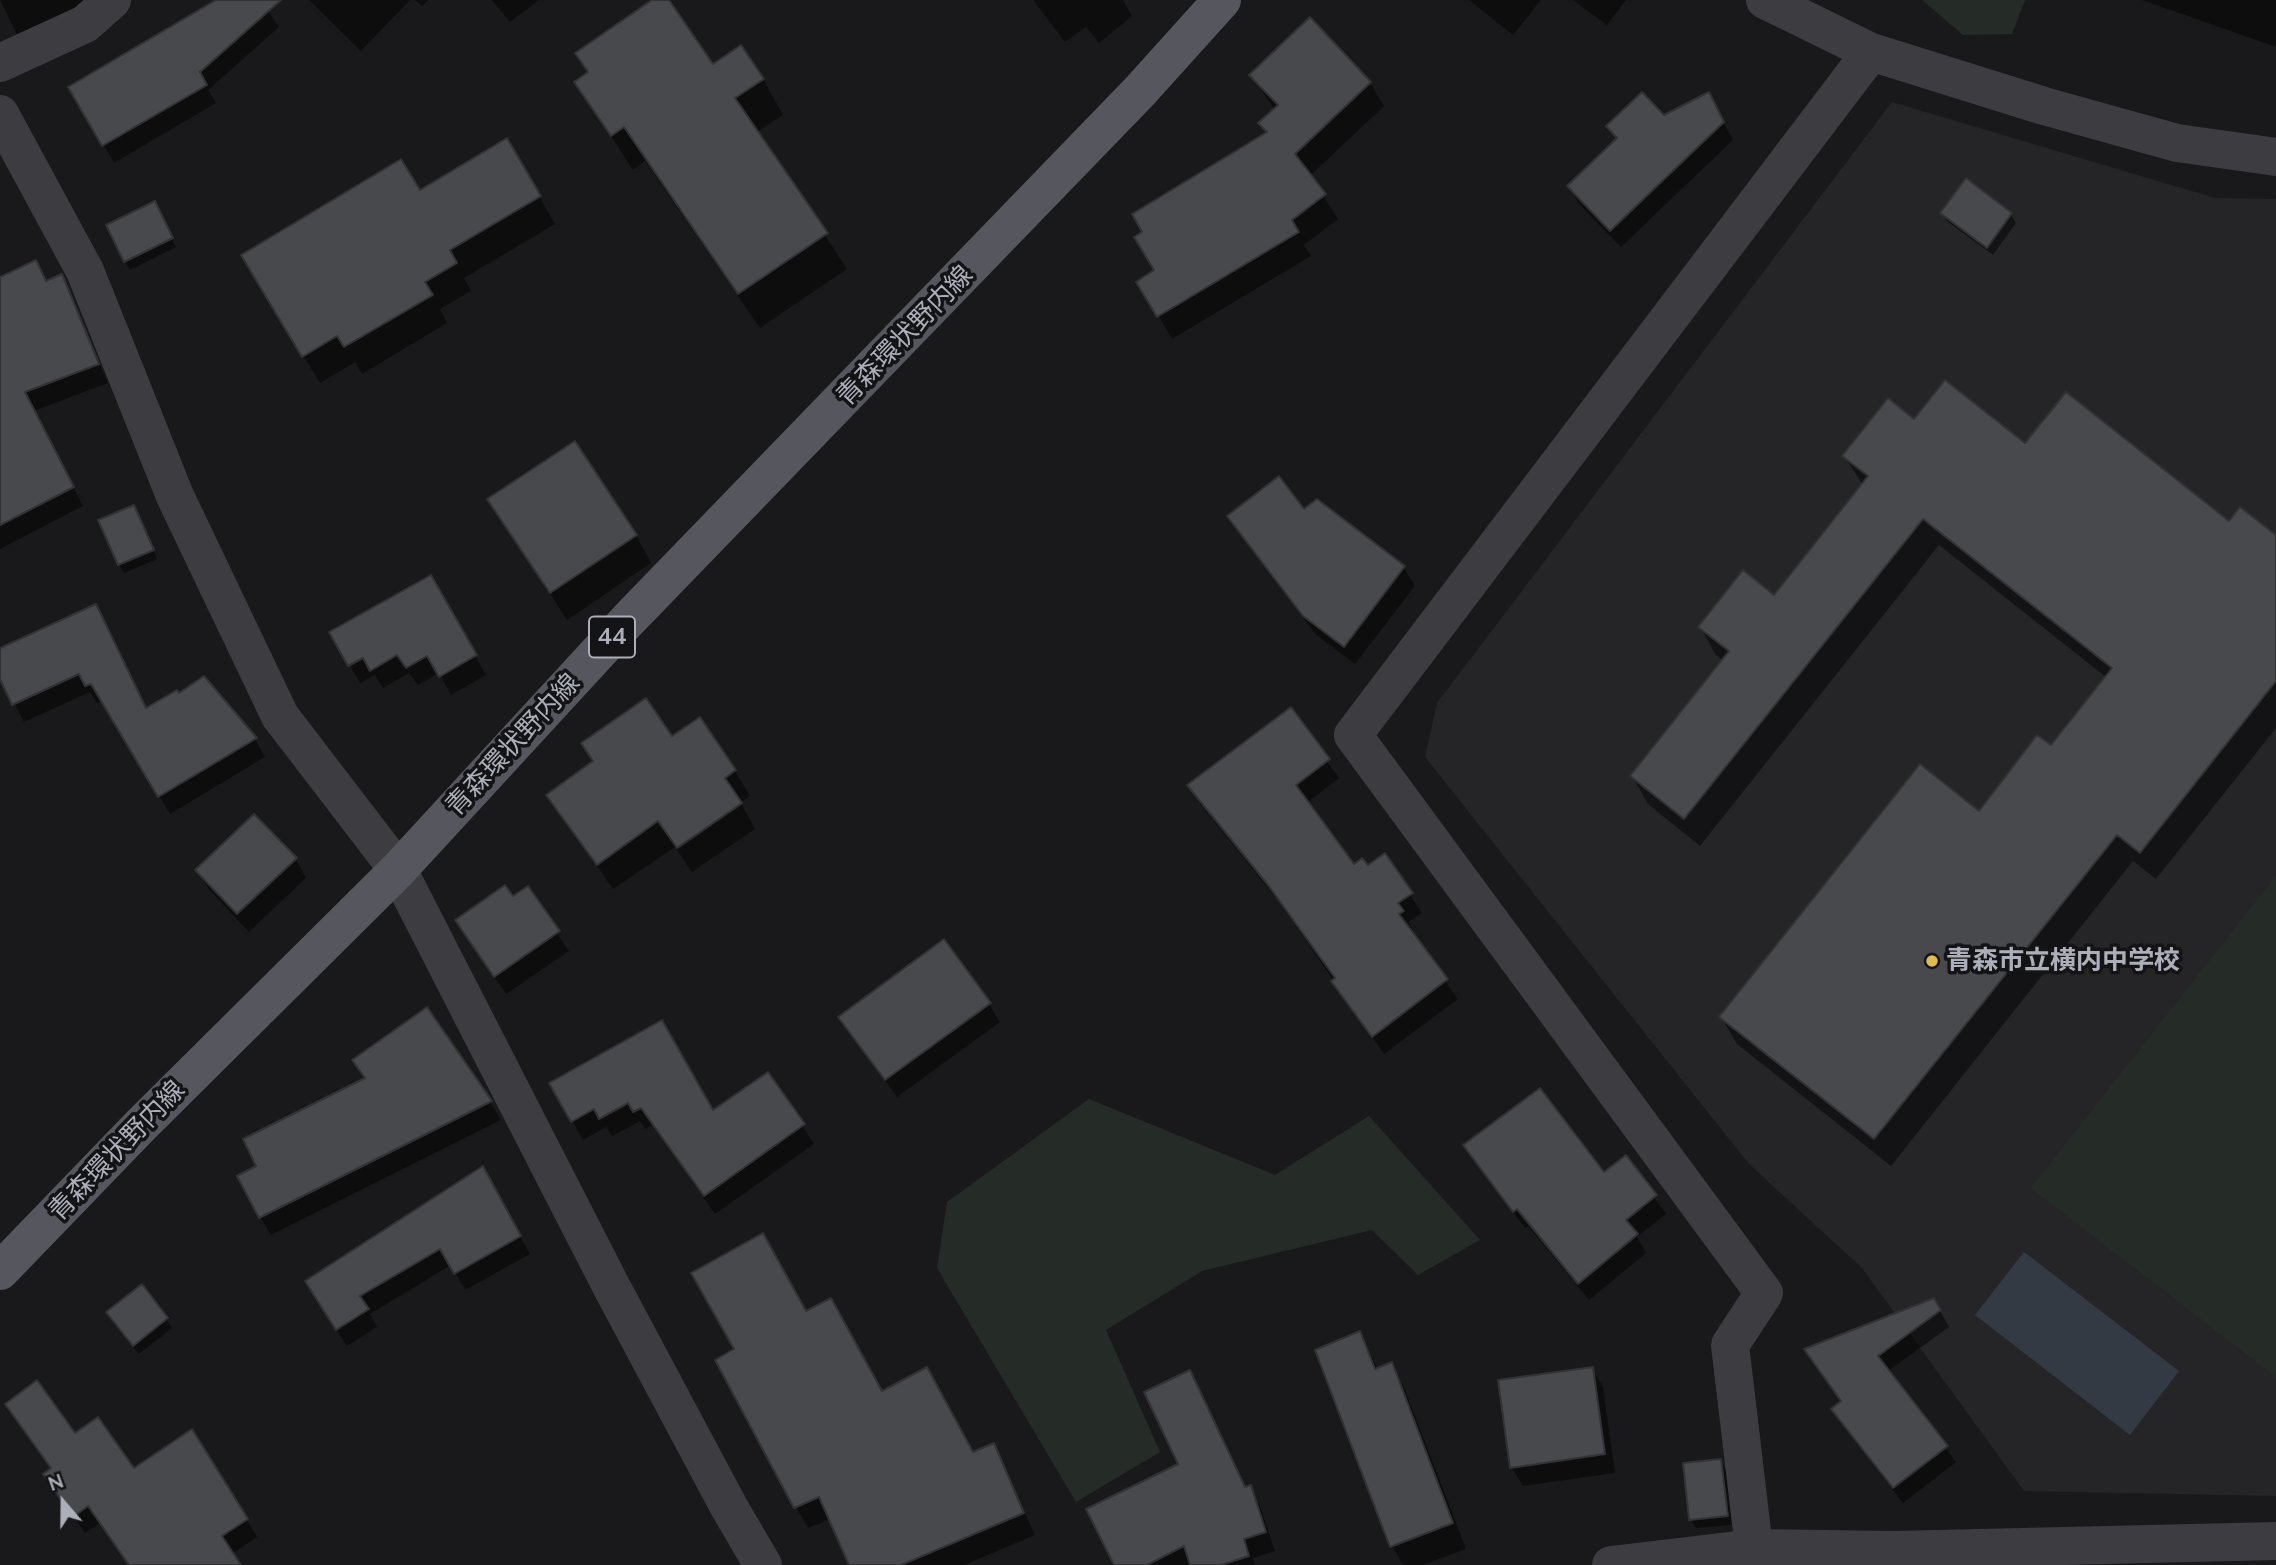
<!DOCTYPE html>
<meta charset="utf-8">
<style>
body{margin:0}
#map{position:relative;width:2276px;height:1565px;overflow:hidden;background:#19191b;font-family:Mulish,sans-serif}
canvas{display:block}
.north{position:absolute;left:28px;top:1467px;width:70px;height:70px;-webkit-text-stroke:5px #141416;paint-order:stroke;rotate:340deg;font-size:19px;font-weight:700;line-height:28px;text-align:center;color:#acafb9}
.north::after{content:'';display:block;margin:auto;width:24px;height:32px;background:#acafb9;clip-path:polygon(50% 0,100% 100%,50% 72%,0 100%)}
</style>
<div id="map">
<canvas width="2276" height="1565"></canvas>
<div class="north">N</div>
</div>
<script>
const context = document.querySelector('canvas').getContext('2d');
context.lineJoin = 'round';
function fill(path, color) { context.fillStyle = color; context.fill(path, 'evenodd'); }
const toPath = rows => new Path2D(rows.map(r => 'M' + r).join(''));
function strokePath(path, color, width, dash) { context.strokeStyle = color; context.lineWidth = width; context.lineCap = dash ? 'butt' : 'round'; context.setLineDash(dash || []); context.stroke(path); }
function write(font, color, halo, rows, align = 'center') {
  context.font = font + ' Mulish,"Noto Sans JP",sans-serif'; context.lineWidth = 7; context.setLineDash([]); context.textBaseline = 'middle'; context.strokeStyle = halo; context.fillStyle = color; for (const [text, x, y, turn = 0] of rows) {
    context.save(); context.translate(x, y); context.rotate((+turn || 0) * Math.PI / 180); context.textAlign = isNaN(turn) ? turn : align; if (halo) context.strokeText(text, 0, 0); context.fillText(text, 0, 0); context.restore();
  }
}
fill(toPath([
 [1892,102,2215,198,2276,199,2276,1496,2024,1491,1862,1268,1749,1164,1425,757,1437,703]
]), '#252528');
fill(toPath([
 [1922,0,2025,0,2012,34,1963,35],
 [2276,876,2276,1377,2031,1188],
 [1089,1099,1275,1175,1369,1116,1480,1240,1418,1275,1372,1230,1202,1271,1106,1330,1160,1452,1076,1502,937,1268,947,1202]
]), '#252c27');
fill(toPath([
 [2024,1252,2179,1371,2130,1435,1975,1315]
]), '#333a43');
fill(toPath([
 [0,0,97,0,22,45],
 [219,0,261,0,279,27,208,90,216,103,114,163,70,87],
 [309,0,410,0,361,51],
 [415,0,428,0,422,6],
 [492,0,539,0,510,22],
 [655,0,667,0,713,67,763,79,783,115,757,132,847,269,760,328,645,161,633,170,576,82,589,74,577,54],
 [1033,0,1123,0,1132,16,1099,43,1086,27,1065,42],
 [1469,0,1541,0,1513,35],
 [1573,0,1626,0,1607,25],
 [2142,0,2276,0,2276,47],
 [1251,75,1370,83,1384,106,1310,176,1338,219,1304,245,1311,256,1172,339,1139,282,1156,271,1267,134,1260,123,1275,110],
 [1718,112,1733,140,1621,247,1579,204,1569,187,1617,141,1608,127],
 [1967,181,2011,215,2016,223,1993,255,1948,222,1942,213],
 [420,193,539,196,555,224,464,278,471,291,440,309,447,323,362,374,355,362,320,383,259,283],
 [159,212,176,247,130,270,125,261],
 [61,277,108,383,34,411,83,506,0,549,0,279,47,282],
 [1914,421,2025,446,2230,524,2276,538,2276,728,2156,879,2133,861,1891,1166,1737,1044,1721,1017,1980,813,2051,747,2107,678,1939,545,1700,846,1648,804,1632,776,1724,661,1716,655,1700,627,1774,597,1863,485,1844,456],
 [490,500,636,535,651,563,567,620],
 [1317,501,1404,568,1415,586,1355,664,1316,635,1229,517,1304,511],
 [139,516,157,559,124,573,119,564],
 [431,577,486,675,451,695,439,673,418,685,409,673,383,688,375,675,360,683,331,632],
 [105,624,147,710,179,695,204,679,255,739,265,757,170,814,103,701,97,703,90,692,24,722,0,675,0,649],
 [1291,710,1339,778,1307,803,1353,867,1367,867,1384,855,1422,913,1408,922,1413,930,1410,932,1458,999,1384,1054,1281,904,1200,804,1189,786],
 [672,738,735,771,750,796,613,889,548,795],
 [742,805,755,829,692,872,677,850],
 [254,816,296,859,306,878,249,932,208,888,197,870],
 [527,888,569,951,506,994,468,939],
 [989,1004,1000,1022,897,1097,841,1017],
 [355,1061,490,1102,501,1120,271,1235,260,1217,259,1167,365,1079],
 [768,1074,814,1144,715,1214,653,1125,645,1129,640,1121,612,1136,606,1127,583,1140,551,1083,713,1113],
 [1465,1146,1604,1174,1625,1157,1666,1214,1637,1237,1646,1253,1589,1300,1528,1226,1525,1228],
 [482,1168,530,1254,465,1290,451,1265,370,1314,377,1327,347,1346,317,1299],
 [142,1286,172,1328,139,1354,114,1321],
 [1934,1300,1949,1327,1888,1371,1956,1462,1903,1503,1843,1425,1834,1409,1842,1403,1806,1350],
 [806,1313,882,1393,973,1454,993,1445,1035,1535,964,1565,851,1565,831,1519,808,1528,796,1507],
 [1359,1333,1378,1369,1391,1365,1405,1390,1466,1549,1423,1565,1403,1565,1392,1546],
 [1592,1369,1603,1387,1615,1473,1523,1486,1512,1468],
 [1190,1373,1246,1489,1250,1487,1260,1506,1275,1551,1253,1558,1255,1565,1116,1565,1180,1465],
 [7,1404,75,1435,134,1470,247,1520,257,1537,232,1554,238,1565,129,1565,100,1523,85,1533,45,1475,52,1470],
 [1720,1461,1726,1470,1732,1525,1696,1528,1691,1520]
]), '#0007');
const building = toPath([
 [216,0,281,0,200,72,207,85,102,146,68,87,216,0],
 [652,0,669,0,713,64,741,45,764,79,735,98,828,233,738,294,624,127,611,136,574,82,588,72,575,53,652,0],
 [1310,17,1371,82,1295,154,1326,194,1292,220,1299,232,1157,317,1136,282,1154,270,1134,237,1142,232,1132,214,1267,132,1258,123,1278,105,1249,75,1310,17],
 [1642,92,1664,115,1709,92,1724,122,1610,231,1567,186,1617,138,1606,126,1642,92],
 [507,138,541,196,450,250,457,263,425,282,433,295,344,347,337,336,302,357,241,255,401,159,420,190,507,138],
 [1966,178,2012,213,1987,248,1940,213,1966,178],
 [155,201,173,238,124,262,106,225,155,201],
 [36,260,46,281,62,274,99,364,25,392,74,487,0,525,0,277,36,260],
 [1945,380,2025,443,2066,392,2229,521,2240,507,2276,535,2276,681,2140,853,2117,835,1874,1139,1719,1017,1920,764,1979,811,2037,735,2051,745,2112,668,1923,519,1684,819,1630,776,1729,651,1698,627,1743,570,1774,595,1868,476,1842,456,1888,398,1914,419,1945,380],
 [575,441,637,535,550,593,487,499,575,441],
 [1279,476,1304,509,1317,499,1405,566,1344,647,1303,616,1227,516,1279,476],
 [134,505,154,550,118,565,98,520,134,505],
 [431,575,477,655,439,677,427,656,406,668,397,655,370,671,363,658,348,666,329,632,431,575],
 [96,604,146,708,177,690,179,693,204,676,257,738,158,797,91,684,85,686,79,674,12,705,0,679,0,648,96,604],
 [646,698,672,736,700,717,736,770,725,778,742,803,677,848,658,821,597,865,546,795,593,761,581,743,646,698],
 [1291,707,1330,759,1296,785,1354,864,1362,858,1368,865,1385,853,1413,893,1398,903,1404,911,1399,914,1448,979,1372,1037,1331,981,1335,978,1268,885,1187,785,1291,707],
 [254,814,297,858,237,914,195,870,254,814],
 [505,885,513,896,528,886,560,931,494,977,455,920,505,885],
 [944,939,991,1003,885,1080,838,1017,944,939],
 [427,1007,492,1101,259,1218,237,1176,256,1166,243,1139,365,1078,352,1060,427,1007],
 [662,1020,713,1110,768,1072,805,1124,704,1196,641,1108,633,1112,628,1103,599,1119,594,1109,571,1122,549,1083,662,1020],
 [1540,1088,1604,1172,1626,1155,1657,1195,1626,1220,1638,1234,1578,1284,1517,1209,1513,1212,1463,1145,1540,1088],
 [483,1166,521,1236,454,1274,440,1249,360,1296,369,1309,336,1330,305,1281,483,1166],
 [763,1233,806,1311,831,1298,882,1391,927,1367,973,1452,994,1443,1024,1513,901,1565,849,1565,819,1497,794,1508,715,1360,734,1349,691,1273,763,1233],
 [142,1284,168,1318,133,1346,106,1312,142,1284],
 [1934,1298,1941,1310,1878,1356,1948,1446,1893,1488,1831,1409,1841,1401,1804,1349,1934,1298],
 [1360,1331,1375,1369,1392,1362,1453,1523,1390,1547,1315,1350,1360,1331],
 [1593,1367,1605,1454,1510,1468,1498,1380,1593,1367],
 [1190,1370,1245,1487,1251,1485,1266,1532,1244,1539,1249,1556,1221,1565,1190,1565,1184,1546,1147,1565,1114,1565,1086,1509,1178,1464,1144,1392,1190,1370],
 [37,1380,75,1433,98,1417,134,1468,192,1429,248,1519,222,1536,241,1565,129,1565,88,1506,73,1517,43,1474,51,1468,5,1404,37,1380],
 [1721,1459,1728,1516,1689,1520,1683,1463,1721,1459]
]);
fill(building, '#48494d');
strokePath(building, '#333336', 2);
strokePath(toPath([
 [1765,0,1871,52,2044,106,2177,143,2276,157],
 [0,63,85,24,112,0],
 [0,114,85,271,175,496,280,716,398,870,609,1282,729,1507,763,1565],
 [1754,1548,1730,1345,1764,1293,1353,735,1871,52],
 [1611,1565,1754,1548,1894,1550,2276,1541]
]), '#3c3c41', 38);
strokePath(toPath([
 [0,1271,141,1125,398,870,629,619,1140,91,1222,0]
]), '#56575e', 38);
for (const [x, y, r, color] of [
 [1932,961,7,"#e2bc4a"]
]) { const dot = new Path2D(); dot.arc(x, y, r, 0, 2 * Math.PI); context.fillStyle = color; context.fill(dot); strokePath(dot, '#141416', 2.5); }
for (const [x, y, w] of [
 [612,637,46]
]) { const box = new Path2D(); box.roundRect(x - w / 2, y - 20.5, w, 41, 5); context.fillStyle = '#141416'; context.fill(box); strokePath(box, '#acafb9', 2); }
write('bold 24px', '#acafb9', null, [
 ["44",612,637]
]);
write('26px', '#acafb9', '#141416', [
 ["青森環状野内線",905,336,-46],
 ["青森環状野内線",513,745,-47],
 ["青森環状野内線",117,1151,-46]
]);
write('bold 26px', '#acafb9', '#141416', [
 ["青森市立横内中学校",1946,961]
], 'left');
</script>
